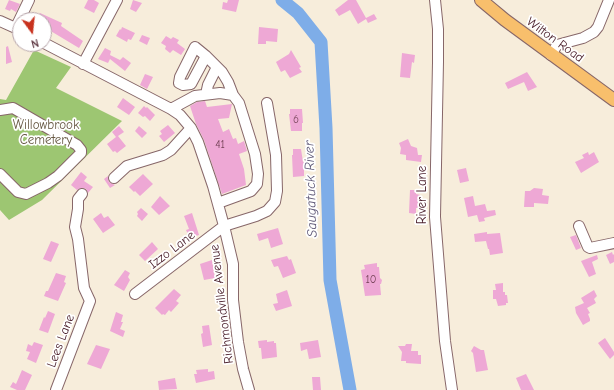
<!DOCTYPE html>
<style>
body{margin:0}
#map{position:relative;width:614px;height:390px;overflow:hidden;background:#f7eddb;font-family:"Comic Neue",sans-serif}
canvas{display:block}
.north{position:absolute;left:12px;top:12px;width:40px;height:40px;box-sizing:border-box;background:#fff;border:1px solid #b7a5aa;border-radius:50%;rotate:165deg;font-size:11px;font-weight:700;line-height:16px;text-align:center;color:#4a1f2b}
.north::after{content:'';display:block;margin:auto;width:14px;height:18px;background:#c8321e;clip-path:polygon(50% 0,100% 100%,50% 72%,0 100%)}
</style>
<div id="map">
<canvas width="614" height="390"></canvas>
<div class="north">N</div>
</div>
<script>
const context = document.querySelector('canvas').getContext('2d');
context.lineJoin = 'round';
function fill(path, color) { context.fillStyle = color; context.fill(path, 'evenodd'); }
const toPath = rows => new Path2D(rows.map(r => 'M' + r).join(''));
function strokePath(path, color, width, dash) { context.strokeStyle = color; context.lineWidth = width; context.lineCap = dash ? 'butt' : 'round'; context.setLineDash(dash || []); context.stroke(path); }
function write(font, color, halo, rows, align = 'center') {
  context.font = font + ' "Comic Neue",sans-serif'; context.lineWidth = 3.5; context.setLineDash([]); context.textBaseline = 'middle'; context.strokeStyle = halo; context.fillStyle = color; for (const [text, x, y, turn = 0] of rows) {
    context.save(); context.translate(x, y); context.rotate((+turn || 0) * Math.PI / 180); context.textAlign = isNaN(turn) ? turn : align; if (halo) context.strokeText(text, 0, 0); context.fillText(text, 0, 0); context.restore();
  }
}
fill(toPath([
 [34,50,71,67,56,88,122,121,42,200,9,220,0,210,0,99,6,100]
]), '#9dc672');
strokePath(toPath([
 [282,0,298,13,321,42,326,128,330,280,350,390]
]), '#7eade8', 13);
fill(toPath([
 [9,0,20,4,16,12,11,9,10,11,5,9],
 [88,0,94,0,99,3,94,13,84,8],
 [133,0,142,3,136,12,130,9],
 [228,0,239,0,236,12,222,9,223,2,227,3],
 [348,0,356,0,366,18,374,14,377,19,368,23,366,19,358,24,350,10,339,16,335,10],
 [40,13,62,23,61,26,83,41,79,48,44,27,44,20,36,20],
 [122,27,135,33,131,40,128,39,127,42,116,36,120,29,121,30],
 [259,27,278,29,277,42,266,41,266,44,258,44],
 [142,35,150,38,147,45,139,41],
 [166,36,171,39,173,37,179,40,177,43,185,49,181,55,173,50,170,53,165,49,166,46,161,43],
 [8,46,12,62,6,64,6,47],
 [105,48,111,51,110,55,120,60,123,57,131,63,125,71,110,59,108,63,98,59],
 [291,50,301,67,299,68,302,72,290,78,285,70,281,72,276,62,289,54],
 [402,53,415,55,414,63,412,62,410,78,400,77],
 [527,72,537,87,528,91,524,82,508,89,505,83],
 [145,74,153,77,147,89,140,85],
 [123,98,135,107,129,115,117,107],
 [205,101,207,107,232,104,229,118,218,119,223,132,229,129,233,139,236,138,238,144,244,141,247,151,239,154,244,169,246,185,222,194,204,140,196,124,190,106,197,102],
 [144,106,146,108,147,107,155,115,150,121,145,116,143,117,138,113],
 [290,109,302,109,303,123,302,123,302,131,291,131,289,114,290,114],
 [168,125,175,133,164,142,159,136,162,134,160,131],
 [119,126,124,132,118,136,126,146,117,153,115,151,113,152,107,144,116,137,112,132],
 [139,126,147,133,142,138,135,131],
 [408,139,411,146,417,148,418,155,422,155,421,162,406,160,406,155,400,154,401,148,399,143],
 [293,149,301,149,303,162,304,162,304,176,293,177,292,155,293,155],
 [588,152,589,155,594,152,599,162,581,173,575,162,584,158,582,155],
 [466,168,469,181,460,183,457,170],
 [81,172,87,177,84,181,93,187,88,193,86,189,83,188,77,190,71,185],
 [143,174,153,184,140,196,135,191,134,192,129,187],
 [108,176,109,182,115,185,110,188,104,179],
 [534,188,543,189,542,195,549,196,548,204,534,203,534,207,524,207,525,191,530,191],
 [410,190,416,190,416,194,420,195,420,200,426,200,426,208,416,208,416,214,409,213],
 [160,196,170,206,159,215,151,207],
 [473,196,475,206,485,204,487,211,495,210,496,215,484,218,485,221,479,222,477,215,468,217,464,198],
 [141,208,148,214,142,221,137,216,138,214,137,212],
 [101,213,104,218,108,216,115,225,103,233,93,219],
 [192,213,199,235,190,238,186,230,189,229,184,216],
 [278,228,283,244,271,248,268,238,259,241,257,234],
 [487,232,487,234,500,233,503,253,490,255,489,249,488,249,486,241,475,242,474,234],
 [576,235,581,248,576,250,570,237],
 [51,241,59,244,51,262,43,259],
 [152,242,158,249,145,261,139,255],
 [612,252,613,255,614,254,614,262,610,264,606,255],
 [597,255,598,259,592,262,596,274,589,277,581,261],
 [287,256,289,260,291,259,296,273,283,278,278,266,274,267,271,260],
 [212,260,215,278,204,280,200,264],
 [377,263,377,267,379,267,380,278,382,280,381,284,380,284,381,295,365,296,361,270,365,269,364,265],
 [125,270,130,273,128,277,130,280,124,291,114,285],
 [56,273,66,276,64,282,66,283,58,301,44,296,46,291,48,291],
 [503,283,503,292,505,292,505,295,507,295,508,303,506,303,506,305,498,306,496,299,493,299,493,290,496,290,495,284],
 [174,289,181,295,176,301,179,303,171,312,169,310,165,315,163,314,162,315,155,308],
 [287,290,292,306,276,311,273,304,278,303,276,294],
 [594,290,597,296,594,299,596,303,587,308,590,313,588,314,590,319,590,321,583,325,576,313,575,307,584,303,581,298],
 [48,311,55,314,48,333,39,330,44,317,45,318],
 [116,312,123,315,121,322,123,322,120,329,125,331,123,337,110,331],
 [209,325,212,345,203,347,201,334,203,333,202,326],
 [605,338,614,352,614,355,610,359,598,343],
 [267,340,267,342,274,341,274,343,276,343,277,357,262,359,261,348,259,348,258,341],
 [318,340,321,357,309,359,307,349,301,351,300,343],
 [34,342,43,345,36,363,27,359,30,352,26,351,28,344,32,346],
 [406,344,412,344,411,351,418,351,418,355,421,355,421,364,406,363,406,361,401,361,402,352,398,346,405,346],
 [96,345,110,349,101,369,87,364],
 [474,346,481,350,484,350,488,370,476,372,473,353,471,351],
 [208,369,208,372,214,371,215,379,196,383,194,374,197,374,196,370],
 [22,370,32,375,25,390,17,390,10,387,13,382,16,384],
 [526,374,534,390,521,390,516,378],
 [312,377,320,377,321,390,313,390],
 [175,378,177,389,159,390,158,381]
]), '#eea8d5');
const minor = toPath([
 [435,0,438,29,438,62,435,217,445,341,452,390],
 [0,21,20,30],
 [16,27,29,0],
 [44,43,171,109,180,115,191,128,198,142,213,186,224,226,233,264,233,300,238,342,243,369,249,390],
 [551,55,557,45,583,38,594,32,598,27,609,0],
 [206,56,191,84,183,85,179,83,180,77,195,47,206,56,222,72,228,82,233,95,239,103,255,154,258,174,257,184,251,191,218,203],
 [83,64,117,0],
 [206,94,208,85,217,67],
 [171,109,195,96,220,93,233,95],
 [0,110,13,108,77,145,81,150,81,153,58,176,48,183,26,194,18,192,0,174],
 [114,178,127,166,163,155,171,150,191,128],
 [579,226,588,247,590,248,614,243],
 [135,294,224,226,256,216,267,211,275,202,277,191,276,155,267,103],
 [56,390,90,301,84,288,78,239,75,227,78,209,78,199,82,194]
]);
const major = toPath([
 [481,0,505,20,614,100]
]);
strokePath(minor, '#876769', 12);
strokePath(major, '#876769', 14);
strokePath(minor, '#fff', 10);
strokePath(major, '#f8bf6c', 12);
write('11px', '#734156', null, [
 ["6",296,120],
 ["41",220,145],
 ["10",371,280]
]);
write('13px', '#4a1f2b', '#fff', [
 ["Wilton Road",555,40,36],
 ["River Lane",422,195,-90],
 ["Izzo Lane",172,250,-37],
 ["Richmondville Avenue",222,304,-97],
 ["Lees Lane",61,341,-69]
]);
write('13px', '#675944', '#fff', [
 ["Willowbrook",46,125],
 ["Cemetery",46,140]
]);
write('italic 14px', '#5f5877', '#fff', [
 ["Saugatuck River",311,189,-92]
]);
</script>
